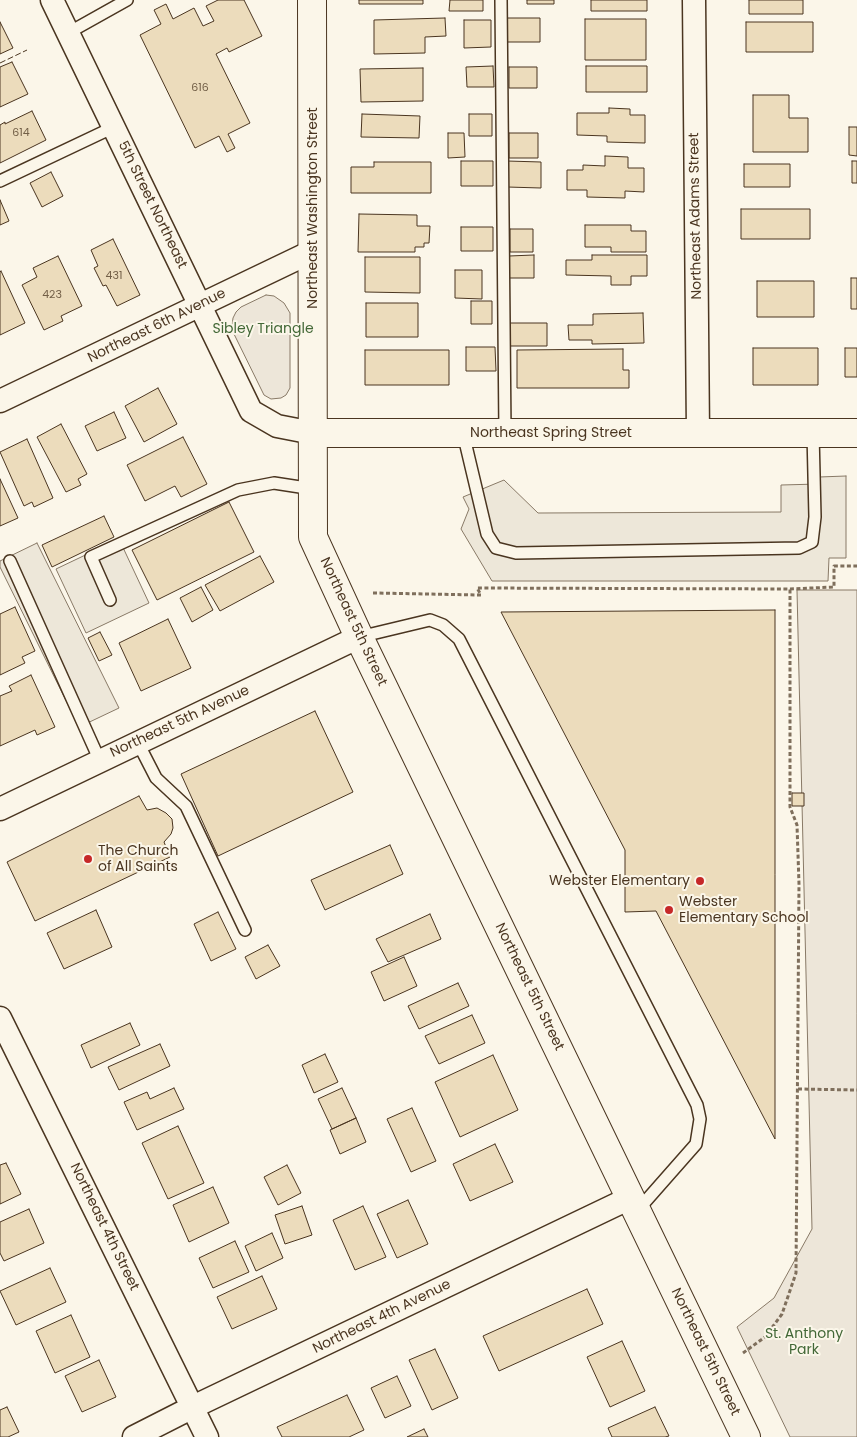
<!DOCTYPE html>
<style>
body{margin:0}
canvas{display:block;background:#fbf6e9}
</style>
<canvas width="857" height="1437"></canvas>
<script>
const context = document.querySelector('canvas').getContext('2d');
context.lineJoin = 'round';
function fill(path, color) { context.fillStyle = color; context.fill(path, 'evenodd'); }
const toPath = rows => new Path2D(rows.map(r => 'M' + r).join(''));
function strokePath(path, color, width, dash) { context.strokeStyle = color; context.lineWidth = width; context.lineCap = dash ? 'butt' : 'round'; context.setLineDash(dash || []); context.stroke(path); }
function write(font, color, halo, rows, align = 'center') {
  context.font = font + ' Poppins,sans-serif'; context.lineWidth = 4; context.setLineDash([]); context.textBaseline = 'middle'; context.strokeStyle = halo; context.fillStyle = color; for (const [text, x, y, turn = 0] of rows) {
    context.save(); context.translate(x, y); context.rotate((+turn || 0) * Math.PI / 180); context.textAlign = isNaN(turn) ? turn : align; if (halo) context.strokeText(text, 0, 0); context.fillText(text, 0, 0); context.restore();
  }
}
const green = toPath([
 [266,295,274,296,284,303,290,313,290,388,286,395,281,398,271,399,264,395,233,332,232,326,233,318,236,312,241,307,266,295],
 [797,590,857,590,857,1437,790,1437,737,1327,774,1298,812,1229,797,590]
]);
fill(green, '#ede6d9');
strokePath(green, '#887966', 1);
const parking = toPath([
 [846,476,846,558,829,558,828,581,492,581,461,529,469,509,463,497,504,480,538,513,781,512,781,485,818,484,819,477,846,476],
 [119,539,149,603,86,633,56,569,119,539],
 [37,543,119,708,79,727,0,567,0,561,37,543]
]);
fill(parking, '#ede7d9');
strokePath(parking, '#887966', 1);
const building = toPath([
 [218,0,244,0,262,36,229,52,227,48,216,54,250,123,228,134,235,148,227,152,219,136,195,148,140,35,161,24,154,10,166,4,173,19,194,8,203,26,214,21,206,6,218,0],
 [359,0,423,0,423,4,359,4,359,0],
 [450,0,483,0,483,11,449,11,450,0],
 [527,0,554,0,554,4,527,4,527,0],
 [591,0,647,0,647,11,591,11,591,0],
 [749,0,803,0,803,14,749,14,749,0],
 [445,18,446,36,425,37,425,53,374,54,374,20,445,18],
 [506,18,540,18,540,42,506,42,506,18],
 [585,19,646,19,646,60,585,60,585,19],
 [464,20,491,20,491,47,464,48,464,20],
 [0,22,13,48,0,54,0,22],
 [746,22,813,22,813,52,746,52,746,22],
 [12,62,28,94,0,107,0,67,12,62],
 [493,66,494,87,467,87,466,67,493,66],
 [586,66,647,66,647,92,586,92,586,66],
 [509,67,537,67,537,88,509,88,509,67],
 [423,68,423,101,361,102,360,69,423,68],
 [753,95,789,95,789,118,808,118,808,152,753,152,753,95],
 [609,108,630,109,630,115,645,115,645,143,607,142,607,136,577,135,577,113,609,113,609,108],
 [32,111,46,140,0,163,0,125,5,122,5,124,32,111],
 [362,114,420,116,419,138,361,137,362,114],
 [469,114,492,114,492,136,469,136,469,114],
 [849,127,857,127,857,156,849,155,849,127],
 [448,133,464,133,465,157,448,158,448,133],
 [509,133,538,133,538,158,509,158,509,133],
 [605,156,628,157,628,168,644,168,644,192,625,191,625,198,587,197,587,190,567,190,567,170,583,170,583,165,605,166,605,156],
 [461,161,493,161,493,186,461,186,461,161],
 [507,161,541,162,541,188,507,187,507,161],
 [852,161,857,161,857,183,852,183,852,161],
 [374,162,431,162,431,193,351,193,351,167,374,167,374,162],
 [744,164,790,164,790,187,744,187,744,164],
 [51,172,63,196,42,207,30,183,51,172],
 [0,200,9,221,0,225,0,200],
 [741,209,810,209,810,239,741,239,741,209],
 [359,214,417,215,417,226,430,226,429,243,424,243,424,247,415,247,415,252,358,252,359,214],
 [585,225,631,225,631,231,646,231,646,252,611,252,611,247,585,247,585,225],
 [461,227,493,227,493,251,461,251,461,227],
 [510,229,533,229,533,252,510,252,510,229],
 [113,239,140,295,117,306,106,285,103,286,94,268,98,266,91,250,113,239],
 [534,255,534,278,509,278,509,256,534,255],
 [592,255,647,255,647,276,631,276,631,285,611,285,611,276,566,275,566,260,592,260,592,255],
 [58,256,82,306,61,316,63,321,44,330,22,285,37,277,33,268,58,256],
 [365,257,420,257,420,293,365,292,365,257],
 [455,270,482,270,482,299,455,298,455,270],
 [1,271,25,323,0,335,0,272,1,271],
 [851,278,857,278,857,309,851,309,851,278],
 [757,281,814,281,814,317,757,317,757,281],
 [471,301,492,301,492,324,471,324,471,301],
 [366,303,418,303,418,337,366,337,366,303],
 [643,313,644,343,592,344,592,340,569,340,568,325,593,325,593,314,643,313],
 [509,323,547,323,547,346,508,346,509,323],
 [466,347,495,347,496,371,466,371,466,347],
 [753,348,818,348,818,385,753,385,753,348],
 [845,348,857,348,857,377,845,377,845,348],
 [623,349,623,370,629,370,629,388,517,388,517,350,623,349],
 [365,350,449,350,449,385,365,385,365,350],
 [158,388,177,424,144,442,125,406,158,388],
 [114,412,126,438,97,451,85,426,114,412],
 [61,424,87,474,78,479,81,485,66,492,37,437,61,424],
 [183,437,207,484,181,497,175,486,145,501,127,465,183,437],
 [27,439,53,498,34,507,32,502,24,506,0,452,27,439],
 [0,479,18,518,0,526,0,479],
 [229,502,254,552,157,600,132,550,229,502],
 [104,516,114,537,52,567,42,545,104,516],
 [260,556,274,582,220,611,205,585,260,556],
 [201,587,213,610,192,622,180,598,201,587],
 [15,607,35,651,22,657,25,663,0,675,0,614,15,607],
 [775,610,775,1139,656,911,625,912,625,850,501,612,775,610],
 [168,619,191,668,141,691,119,643,168,619],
 [100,632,112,655,99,661,88,638,100,632],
 [31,675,55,727,37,735,35,730,0,746,0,696,12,691,9,686,31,675],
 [315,711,353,792,218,856,181,774,315,711],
 [792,793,804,793,804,806,792,806,792,793],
 [139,796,147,810,157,808,166,813,172,819,173,828,171,834,164,842,170,857,35,921,7,862,139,796],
 [390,845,403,874,325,910,311,880,390,845],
 [96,910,112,947,64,969,47,933,96,910],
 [218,912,236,949,211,961,194,924,218,912],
 [430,914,441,939,388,962,376,939,430,914],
 [268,945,280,966,256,979,245,957,268,945],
 [404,957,417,986,384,1001,371,972,404,957],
 [458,983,469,1006,419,1029,408,1006,458,983],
 [472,1015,485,1043,439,1064,425,1036,472,1015],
 [130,1023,140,1045,91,1068,81,1045,130,1023],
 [160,1044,170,1066,119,1090,108,1067,160,1044],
 [325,1054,338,1082,314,1093,302,1065,325,1054],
 [493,1055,518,1110,460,1137,435,1082,493,1055],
 [174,1088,184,1109,137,1130,124,1102,147,1092,150,1099,174,1088],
 [342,1088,356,1118,332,1129,318,1099,342,1088],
 [412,1108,436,1161,411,1172,387,1119,412,1108],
 [356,1118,366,1142,340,1154,330,1130,356,1118],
 [178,1126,204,1183,168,1199,142,1143,178,1126],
 [495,1144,513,1182,470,1201,453,1164,495,1144],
 [6,1163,21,1194,0,1204,0,1165,6,1163],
 [287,1165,301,1193,278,1205,264,1177,287,1165],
 [213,1187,229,1223,189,1242,173,1205,213,1187],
 [408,1200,428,1244,397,1258,377,1214,408,1200],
 [302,1206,312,1235,285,1244,275,1215,302,1206],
 [363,1206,386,1257,355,1270,333,1220,363,1206],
 [29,1209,44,1243,4,1261,0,1253,0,1222,29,1209],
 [272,1233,283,1258,256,1271,245,1246,272,1233],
 [235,1241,249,1272,213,1288,199,1258,235,1241],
 [50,1268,66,1302,16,1325,0,1291,50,1268],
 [262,1276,277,1309,232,1329,217,1297,262,1276],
 [587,1289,603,1324,499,1371,483,1336,587,1289],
 [71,1315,90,1357,55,1373,36,1331,71,1315],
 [622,1341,645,1391,610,1407,587,1357,622,1341],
 [435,1349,458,1398,432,1410,409,1360,435,1349],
 [99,1360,116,1397,82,1412,65,1376,99,1360],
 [397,1376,411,1406,385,1418,371,1388,397,1376],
 [347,1395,364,1430,349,1437,282,1437,277,1427,347,1395],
 [7,1407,19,1432,8,1437,0,1437,0,1410,7,1407],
 [655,1407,669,1436,665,1437,612,1437,608,1428,655,1407],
 [424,1429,428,1437,407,1437,424,1429]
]);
fill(building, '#ecdcbc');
strokePath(building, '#4a3520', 1);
const service = toPath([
 [501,0,505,433],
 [68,33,127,0],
 [0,181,114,127],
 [463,433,487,534,496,548,516,553,799,548,812,542,815,517,813,433],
 [10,561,100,761],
 [110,600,91,557,238,490,274,483,313,489],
 [359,637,430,620,443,625,459,639,697,1105,700,1119,696,1144,637,1211],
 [138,743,156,778,186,806,245,930]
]);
const minor = toPath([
 [52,0,251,411,277,426,313,433],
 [694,0,698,433],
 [0,401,313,251],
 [0,809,359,637],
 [0,1018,207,1437],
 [134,1437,193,1407,630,1198]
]);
const tertiary = toPath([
 [312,0,313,537,359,637,746,1437],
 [313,433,857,433]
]);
strokePath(service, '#4a3520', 14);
strokePath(minor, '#4a3520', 25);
strokePath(tertiary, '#4a3520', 30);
strokePath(toPath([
 [373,593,481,595,477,588,790,589,834,587,834,566,857,566],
 [798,1089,857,1090],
 [743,1353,765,1337,782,1314,796,1273,799,884,797,825,790,807,790,589]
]), '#7f6f5c', 3, [4, 2.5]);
strokePath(service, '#fbf6e9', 11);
strokePath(minor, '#fbf6e9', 22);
strokePath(tertiary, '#fbf6e9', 28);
strokePath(toPath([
 [0,63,27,50]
]), '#4a3520', 1, [6, 2.5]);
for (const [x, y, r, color] of [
 [88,859,5,"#c62828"],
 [700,881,5,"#c62828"],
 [669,910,5,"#c62828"]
]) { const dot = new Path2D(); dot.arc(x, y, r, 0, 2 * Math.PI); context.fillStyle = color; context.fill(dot); strokePath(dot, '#fbf6e9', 2); }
write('11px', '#725f47', null, [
 ["616",200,88],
 ["614",21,133],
 ["431",114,276],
 ["423",52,295]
]);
write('14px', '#4a3520', '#fbf6e9', [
 ["5th Street Northeast",152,205,64],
 ["Northeast Washington Street",313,208,-90],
 ["Northeast Adams Street",696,216,-91],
 ["Northeast 6th Avenue",157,326,-26],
 ["Northeast Spring Street",551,433],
 ["Northeast 5th Street",353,622,65],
 ["Northeast 5th Avenue",180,722,-25],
 ["Northeast 5th Street",529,987,64],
 ["Northeast 4th Street",104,1227,64],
 ["Northeast 4th Avenue",382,1317,-26],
 ["Northeast 5th Street",705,1352,64]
]);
write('14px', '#436837', '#fbf6e9', [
 ["Sibley Triangle",263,329],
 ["St. Anthony",804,1334],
 ["Park",804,1350]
]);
write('14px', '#4a3520', '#fbf6e9', [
 ["The Church",98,851],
 ["of All Saints",98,867],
 ["Webster Elementary",690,881,"right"],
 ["Webster",679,902],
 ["Elementary School",679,918]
], 'left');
</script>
